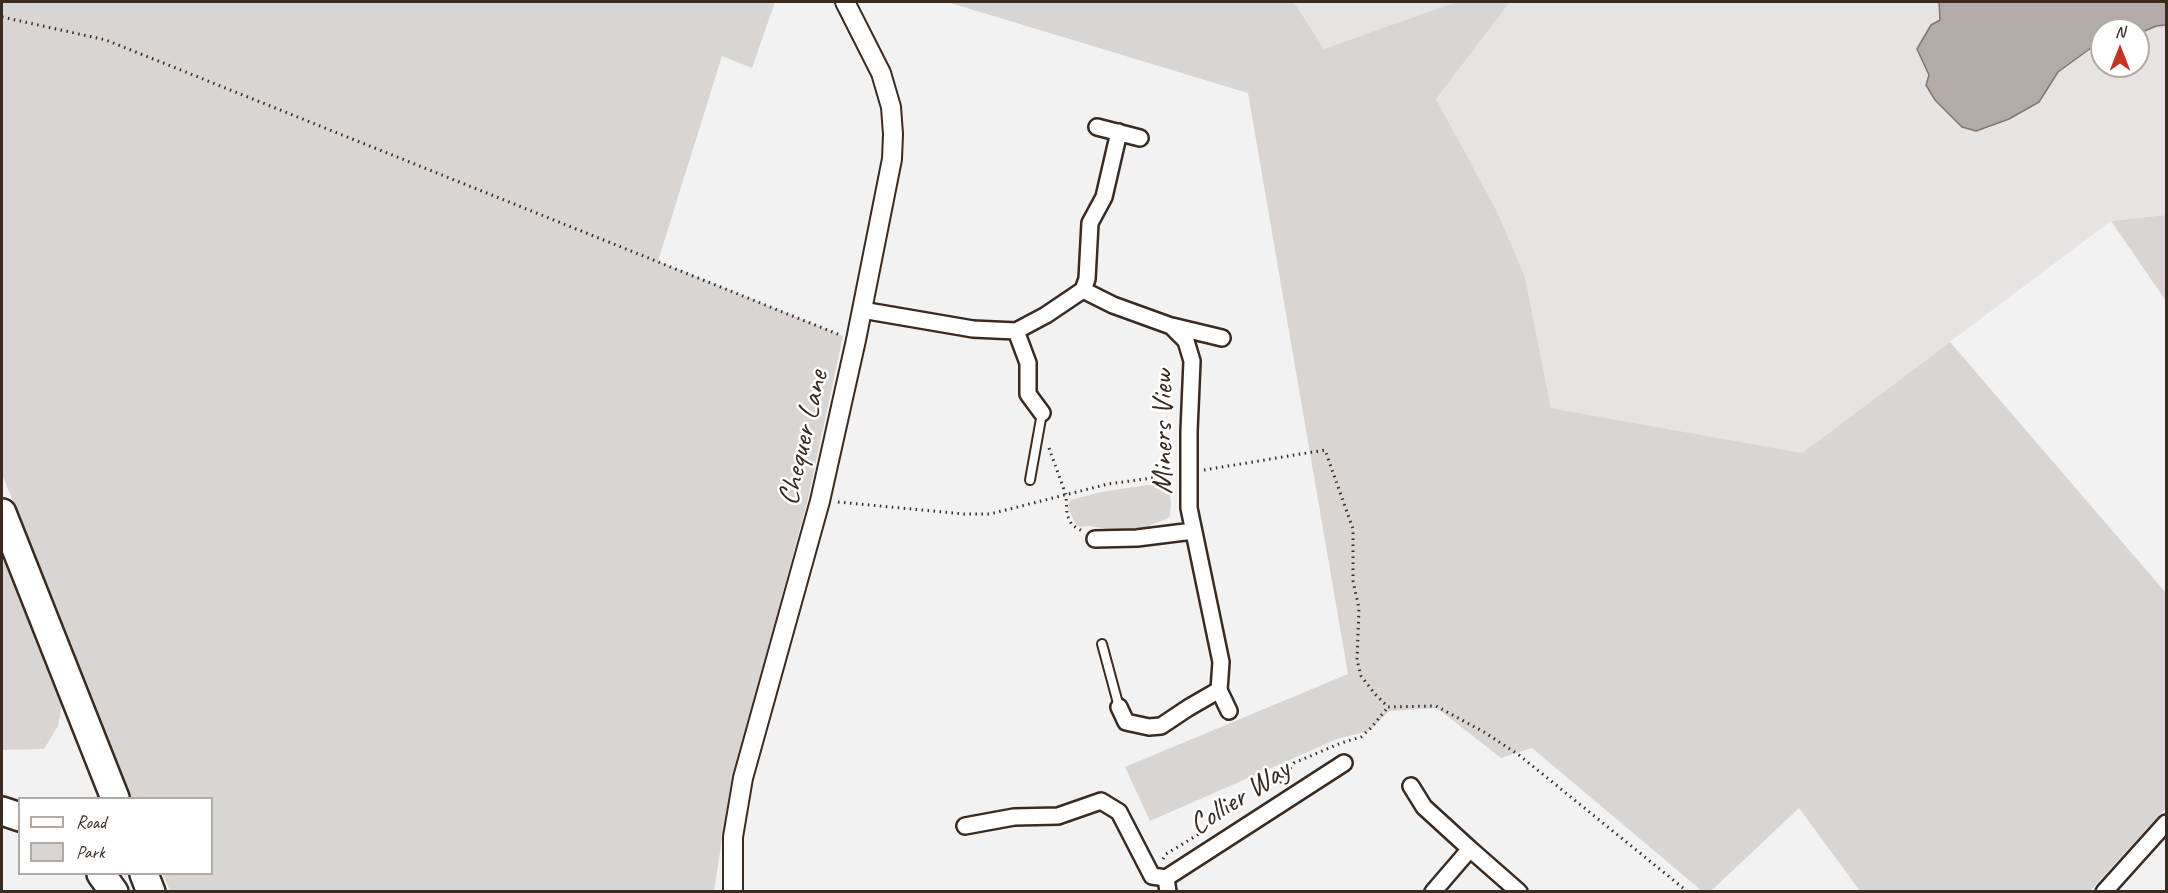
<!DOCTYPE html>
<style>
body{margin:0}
#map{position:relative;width:2168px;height:893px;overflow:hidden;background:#f3f2f2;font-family:Caveat,sans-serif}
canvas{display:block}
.frame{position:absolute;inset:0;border:3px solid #3b2a1e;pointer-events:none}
.legend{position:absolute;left:18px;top:797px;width:195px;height:78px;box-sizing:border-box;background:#fff;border:2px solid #b1aaa5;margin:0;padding:8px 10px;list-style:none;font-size:18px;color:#3b2a1e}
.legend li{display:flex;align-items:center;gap:12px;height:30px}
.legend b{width:30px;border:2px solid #b1aaa5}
.north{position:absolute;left:2090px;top:18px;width:60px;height:60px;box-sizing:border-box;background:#fff;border:2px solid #b1aaa5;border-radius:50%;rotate:0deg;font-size:16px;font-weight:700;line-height:24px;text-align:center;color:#3b2a1e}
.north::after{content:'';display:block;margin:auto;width:21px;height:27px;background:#c8321e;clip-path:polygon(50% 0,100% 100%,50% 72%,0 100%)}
</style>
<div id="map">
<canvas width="2168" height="893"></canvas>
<div class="frame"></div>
<ul class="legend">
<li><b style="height:8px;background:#fff"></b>Road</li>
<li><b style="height:16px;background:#d8d5d2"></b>Park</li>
</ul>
<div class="north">N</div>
</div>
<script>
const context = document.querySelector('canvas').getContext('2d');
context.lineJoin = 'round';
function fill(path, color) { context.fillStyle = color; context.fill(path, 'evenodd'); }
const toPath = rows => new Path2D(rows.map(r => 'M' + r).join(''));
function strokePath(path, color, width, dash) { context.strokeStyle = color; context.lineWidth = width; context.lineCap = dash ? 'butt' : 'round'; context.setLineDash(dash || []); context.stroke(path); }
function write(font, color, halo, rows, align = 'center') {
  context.font = font + ' Caveat,sans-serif'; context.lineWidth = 5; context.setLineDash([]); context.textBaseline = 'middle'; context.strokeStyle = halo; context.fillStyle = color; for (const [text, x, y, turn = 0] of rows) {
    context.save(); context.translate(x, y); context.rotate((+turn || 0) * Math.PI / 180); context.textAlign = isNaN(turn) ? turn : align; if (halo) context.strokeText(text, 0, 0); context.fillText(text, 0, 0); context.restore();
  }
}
fill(toPath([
 [1294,2,1456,2,1324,49],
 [1510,2,2166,2,2166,215,2111,221,1802,453,1551,408,1525,277,1436,99],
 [2102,30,2138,30,2138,66,2102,66]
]), '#e6e3e2');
fill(toPath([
 [2,2,775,2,752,68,722,56,658,261,843,336,808,499,730,788,714,891,170,891,163,874,212,874,212,798,132,798,2,474],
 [947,2,1294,2,1324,49,1456,2,1510,2,1436,99,1497,212,1525,277,1551,408,1802,453,1950,342,2166,593,2166,808,2090,891,1860,891,1799,808,1711,891,1702,891,1532,748,1501,758,1437,708,1389,711,1369,731,1337,739,1150,821,1125,767,1348,674,1248,93],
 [2166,215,2166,301,2111,221],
 [1169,482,1171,504,1170,516,1166,519,1150,525,1148,530,1126,532,1090,526,1080,527,1076,525,1067,506,1071,500,1101,492],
 [2,558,5,562,63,699,58,726,44,749,2,750]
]), '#d8d5d2');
const water = toPath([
 [1939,2,2166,2,2166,25,2156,26,2138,34,2138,30,2102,30,2102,40,2058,72,2039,102,2009,119,1976,131,1962,127,1935,100,1926,85,1929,75,1917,49,1931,25,1940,20,1939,2]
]);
fill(water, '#b2aba7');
strokePath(water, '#827770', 1.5);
const service = toPath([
 [1030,480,1042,413],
 [1102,644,1119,707]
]);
const minor = toPath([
 [1097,127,1140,138],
 [1083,290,1113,305,1171,326,1186,341,1192,361,1189,431,1189,508,1221,662,1219,690,1188,708,1161,726,1149,727,1126,722,1119,707],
 [862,310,973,329,1016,331,1046,315,1083,290,1087,279,1090,223,1104,197,1119,132],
 [1172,326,1222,338],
 [1016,331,1028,363,1028,394,1042,413],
 [1095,539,1137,538,1193,531],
 [1219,690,1229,711],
 [1411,786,1424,807,1470,849,1433,892],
 [965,826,1014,817,1058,816,1101,801,1119,812,1152,876,1166,878],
 [1470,849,1519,892],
 [1168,892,1166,878,1344,763],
 [2104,892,2166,823]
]);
const tertiary = toPath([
 [733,892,733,837,743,778,820,501,856,340,892,159,893,134,891,107,881,73,845,2]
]);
const motorway = toPath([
 [2,513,115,798],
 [2,811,20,817],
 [101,874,114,892],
 [144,874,151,892]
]);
strokePath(service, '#3b2a1e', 12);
strokePath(minor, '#3b2a1e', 20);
strokePath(tertiary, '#3b2a1e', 22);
strokePath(motorway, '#3b2a1e', 32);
strokePath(toPath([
 [2,17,106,40,840,335],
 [1049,448,1066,495,1067,515,1072,525,1082,531],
 [1204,470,1325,450,1353,529,1353,581,1359,608,1357,660,1361,676,1375,694,1388,707,1436,706,1484,732,1519,755,1688,892],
 [838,502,964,514,990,514,1108,484,1174,475],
 [1280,783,1294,763,1341,743,1361,737,1371,728,1388,707],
 [1163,859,1166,854,1204,831]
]), '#3b2a1e', 3, [1.5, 4.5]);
strokePath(service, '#fff', 8);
strokePath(minor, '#fff', 15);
strokePath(tertiary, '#fff', 18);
strokePath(motorway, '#fff', 27);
write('30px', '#3b2a1e', '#fff', [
 ["Miners View",1163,432,-90],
 ["Chequer Lane",804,438,-77],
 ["Collier Way",1240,798,-33]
]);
</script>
